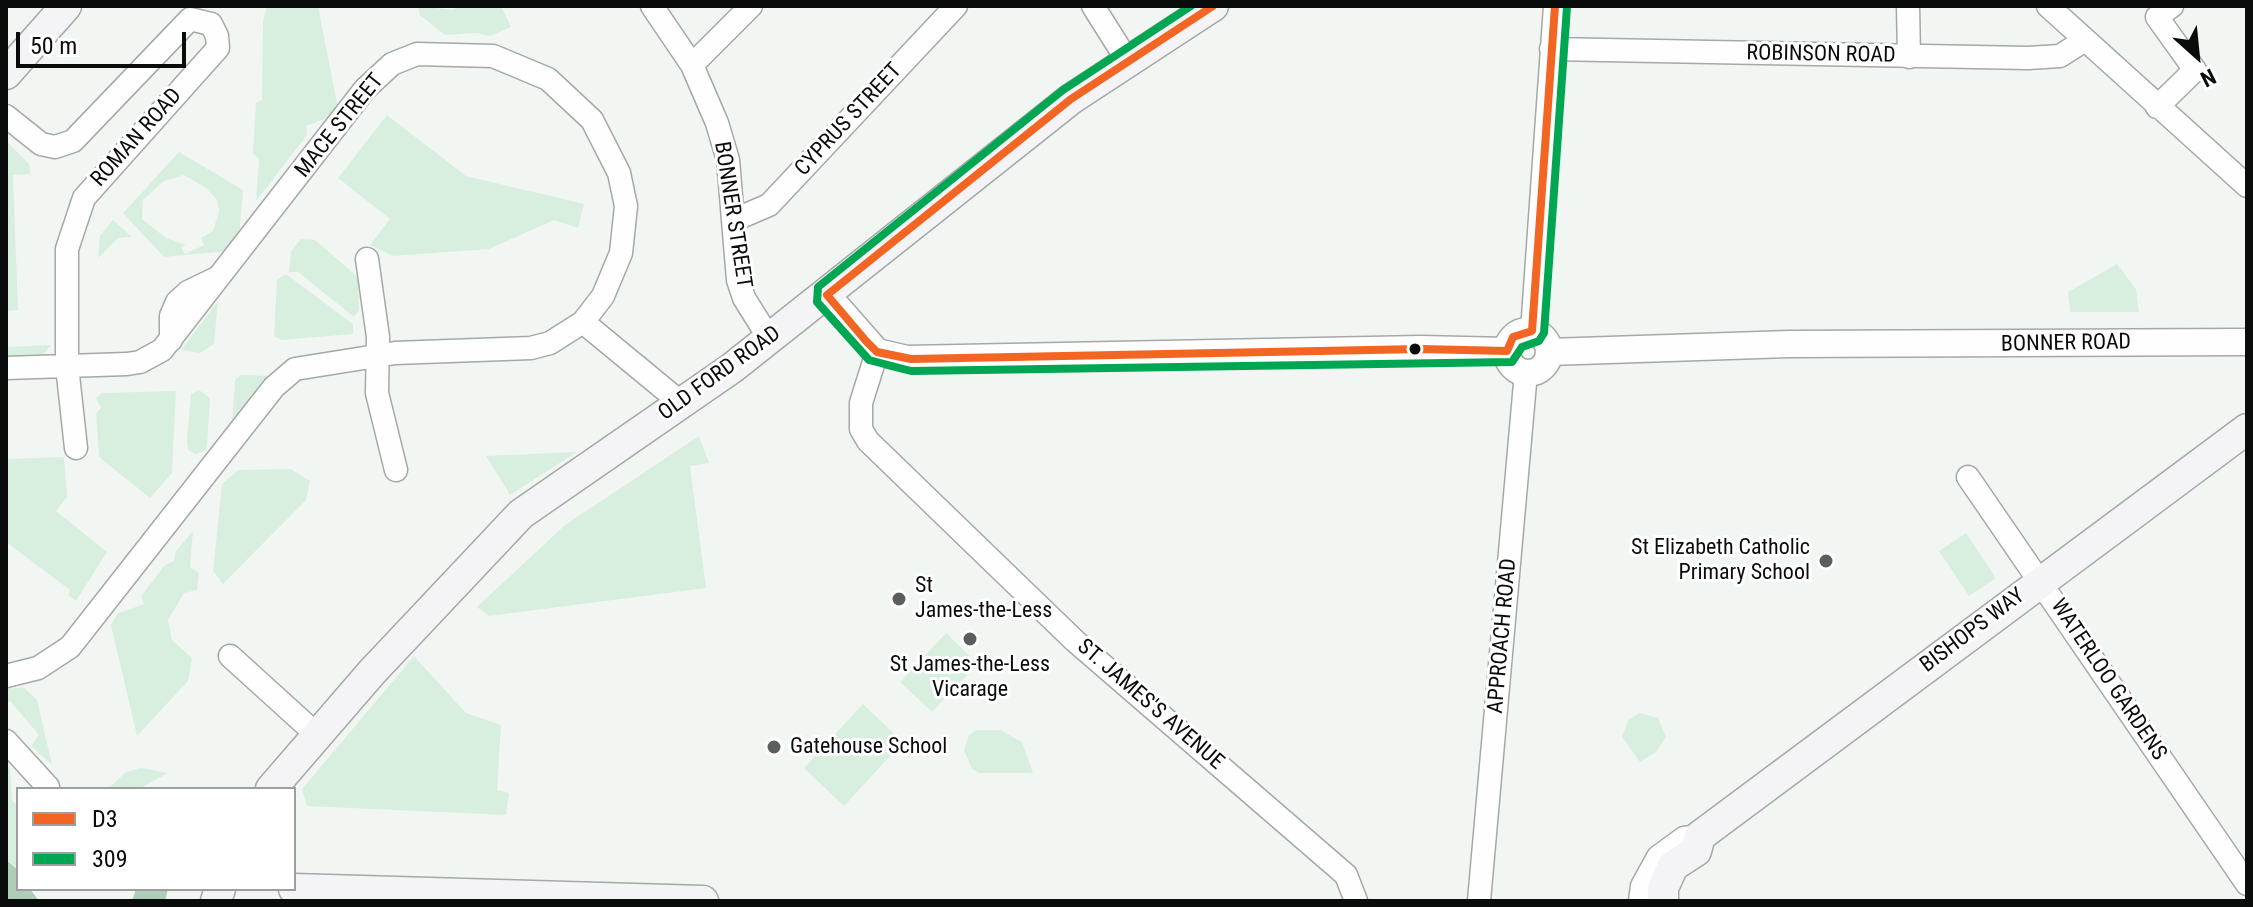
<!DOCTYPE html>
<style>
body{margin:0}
#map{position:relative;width:2253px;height:907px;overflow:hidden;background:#f1f6f3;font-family:"Roboto Condensed",sans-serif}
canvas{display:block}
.frame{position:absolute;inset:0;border:8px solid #0a0c0b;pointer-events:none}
.legend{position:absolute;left:16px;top:787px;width:280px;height:104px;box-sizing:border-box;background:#fff;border:2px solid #9d9e9d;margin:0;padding:10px 14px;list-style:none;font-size:24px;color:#0a0c0b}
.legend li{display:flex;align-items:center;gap:16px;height:40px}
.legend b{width:40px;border:2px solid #9d9e9d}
.north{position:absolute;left:2157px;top:16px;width:80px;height:80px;-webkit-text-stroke:6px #fff;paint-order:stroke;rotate:153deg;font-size:22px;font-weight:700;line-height:32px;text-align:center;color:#0a0c0b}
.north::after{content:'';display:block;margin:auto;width:28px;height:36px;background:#0a0c0b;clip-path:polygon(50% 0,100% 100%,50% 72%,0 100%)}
.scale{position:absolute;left:16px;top:32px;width:170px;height:36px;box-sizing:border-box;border:4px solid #0a0c0b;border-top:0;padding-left:10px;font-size:24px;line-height:28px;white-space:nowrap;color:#0a0c0b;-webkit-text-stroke:6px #fff;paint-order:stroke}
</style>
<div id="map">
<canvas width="2253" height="907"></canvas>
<div class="frame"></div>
<ul class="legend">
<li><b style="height:10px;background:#f26522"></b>D3</li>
<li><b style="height:10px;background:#00a651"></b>309</li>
</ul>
<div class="north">N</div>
<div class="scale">50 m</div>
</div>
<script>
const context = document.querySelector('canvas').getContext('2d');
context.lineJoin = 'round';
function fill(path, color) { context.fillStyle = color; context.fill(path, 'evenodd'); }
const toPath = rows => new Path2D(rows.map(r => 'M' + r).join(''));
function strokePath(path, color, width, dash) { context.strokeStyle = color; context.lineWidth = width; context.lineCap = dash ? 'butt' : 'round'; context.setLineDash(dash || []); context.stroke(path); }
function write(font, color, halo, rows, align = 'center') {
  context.font = font + ' "Roboto Condensed",sans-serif'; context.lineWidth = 6; context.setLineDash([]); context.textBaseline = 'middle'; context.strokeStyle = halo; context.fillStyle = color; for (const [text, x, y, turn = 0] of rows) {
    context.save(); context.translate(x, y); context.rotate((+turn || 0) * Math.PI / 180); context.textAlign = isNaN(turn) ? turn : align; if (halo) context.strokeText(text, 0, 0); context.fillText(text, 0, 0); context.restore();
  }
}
fill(toPath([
 [267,6,318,6,339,114,306,126,307,135,256,201,259,159,253,154,256,103,262,100,263,22],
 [418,6,452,10,464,6,501,6,511,27,490,36,476,33,445,35,420,15],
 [387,115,466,176,584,204,578,228,554,220,489,249,393,256,370,245,390,219,338,178],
 [6,141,29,164,30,174,13,175,18,310,6,311],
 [179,152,243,190,238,250,164,257,123,213],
 [184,175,206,188,217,200,219,211,213,231,201,238,204,245,185,254,181,247,186,245,166,238,142,219,143,200,164,181],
 [113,220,132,237,118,238,98,258,100,235],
 [301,239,315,240,358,277,359,310,354,317,298,272,289,272,291,251],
 [2117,264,2136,289,2139,312,2070,312,2068,292],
 [286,274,353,324,353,334,281,340,274,336,277,280],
 [218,301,214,344,200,353,181,350],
 [51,345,42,356,6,359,6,347],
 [241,375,269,376,232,422,235,380],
 [199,390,210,398,207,446,205,451,195,454,188,450,187,439,191,394],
 [176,391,172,473,150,498,99,457,96,413,101,408,96,398,102,393],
 [699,436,709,463,690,466,706,588,489,616,477,607,565,525],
 [577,452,510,495,486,456],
 [64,457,67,497,56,511,107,552,76,601,68,595,70,590,6,542,6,459],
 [291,469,310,481,306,500,223,584,213,571,222,484,238,470],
 [193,531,190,567,199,573,197,590,184,593,168,620,172,640,192,658,188,681,137,736,111,625,117,614,144,604,141,596,165,565,174,561,176,551],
 [1966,533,1996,578,1969,596,1939,551],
 [946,633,978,664,932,712,900,682],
 [414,656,466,713,501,725,497,790,509,793,506,815,307,806,302,789],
 [23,687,37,700,52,765,31,746,39,735,10,701,6,705,6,689],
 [863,704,903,742,844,806,804,768],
 [1640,713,1658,718,1666,737,1656,752,1640,762,1622,737,1628,720],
 [976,730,1000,730,1022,742,1033,773,979,773,972,769,964,750,969,735],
 [6,764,10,768,12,800,18,807,18,870,6,860],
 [141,768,168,773,139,789,108,789,126,772]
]), '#d8efe0');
fill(toPath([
 [6,860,18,870,18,889,30,889,39,901,6,901],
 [136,889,168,889,165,901,132,901]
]), '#b0cdba');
const minor = toPath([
 [652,6,692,65,717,123,728,160,738,280,744,298,769,338],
 [1093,6,1127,60],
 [1908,6,1909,57],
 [2048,6,2247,186],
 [1551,49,2028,58,2060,56,2085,40],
 [692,65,751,6],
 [2157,107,2195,70,2157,17,2172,6],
 [6,116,41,144,55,147,73,141,190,19,211,24,217,36,218,48,84,198,67,249,67,366,76,448],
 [734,220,769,205,956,6],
 [367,259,378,337,377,393,396,470],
 [583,322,680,402],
 [1532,331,1555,6],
 [171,340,171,316,177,302,188,292,217,278],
 [877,352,861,403,861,429,868,441,1075,641,1346,875,1356,901],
 [6,368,127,364,140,362,162,350,365,89,392,64,417,54,493,56,548,79,592,120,619,173,626,206,621,253,603,296,583,322,550,343,531,348,395,353,295,369,274,387,70,647,38,668,6,676],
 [1968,477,2247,884],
 [230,656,316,734],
 [6,741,48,787],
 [1479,901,1526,372],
 [1640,901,1642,886,1658,857,1684,838,1700,836]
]);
const tertiary = toPath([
 [827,295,877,352,907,359,1421,349,1507,351],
 '1507 352a21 21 0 1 1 42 0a21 21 0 1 1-42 0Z',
 [1549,352,1789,344,2247,342]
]);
const secondary = toPath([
 [6,74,66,6],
 [271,789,372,672,521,514,732,368,1071,99,1213,6],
 [294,889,703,901],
 [216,901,220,889],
 [1663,901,1663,888,1673,866,1696,851,1700,836,2247,429]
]);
strokePath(minor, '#a5a8a7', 25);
strokePath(tertiary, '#a5a8a7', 29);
strokePath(secondary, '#a5a8a7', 33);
strokePath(minor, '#fdfefd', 22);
strokePath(tertiary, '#fdfefd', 26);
strokePath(secondary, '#f4f3f6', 30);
strokePath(toPath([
 [1213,6,1071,99,827,295,866,341,877,352,911,359,1421,349,1507,351,1513,337,1532,331,1555,6]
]), '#f26522', 8);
strokePath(toPath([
 [1191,6,1063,90,818,287,817,302,869,360,911,371,1512,362,1522,347,1539,341,1544,333,1567,7]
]), '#00a651', 8);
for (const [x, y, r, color] of [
 [1415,349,7,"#0a0c0b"],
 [1826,561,8,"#5b5e5c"],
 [899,599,8,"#5b5e5c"],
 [970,639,8,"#5b5e5c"],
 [774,747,8,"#5b5e5c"]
]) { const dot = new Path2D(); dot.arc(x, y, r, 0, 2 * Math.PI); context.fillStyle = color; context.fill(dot); strokePath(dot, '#fff', 3); }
write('22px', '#0a0c0b', '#fff', [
 ["ROBINSON ROAD",1821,55,1],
 ["CYPRUS STREET",849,120,-47],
 ["MACE STREET",340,126,-51],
 ["ROMAN ROAD",137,138,-48],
 ["BONNER STREET",732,215,81],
 ["BONNER ROAD",2066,344,-1],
 ["OLD FORD ROAD",720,374,-36],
 ["BISHOPS WAY",1973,631,-37],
 ["APPROACH ROAD",1503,636,-85],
 ["WATERLOO GARDENS",2108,680,56],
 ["ST. JAMES'S AVENUE",1150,705,41]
]);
write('22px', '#0a0c0b', '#fff', [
 ["St Elizabeth Catholic",1810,548,"right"],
 ["Primary School",1810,573,"right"],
 ["St",915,586],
 ["James-the-Less",915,611],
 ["St James-the-Less",970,665,"center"],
 ["Vicarage",970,690,"center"],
 ["Gatehouse School",790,747]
], 'left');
</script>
